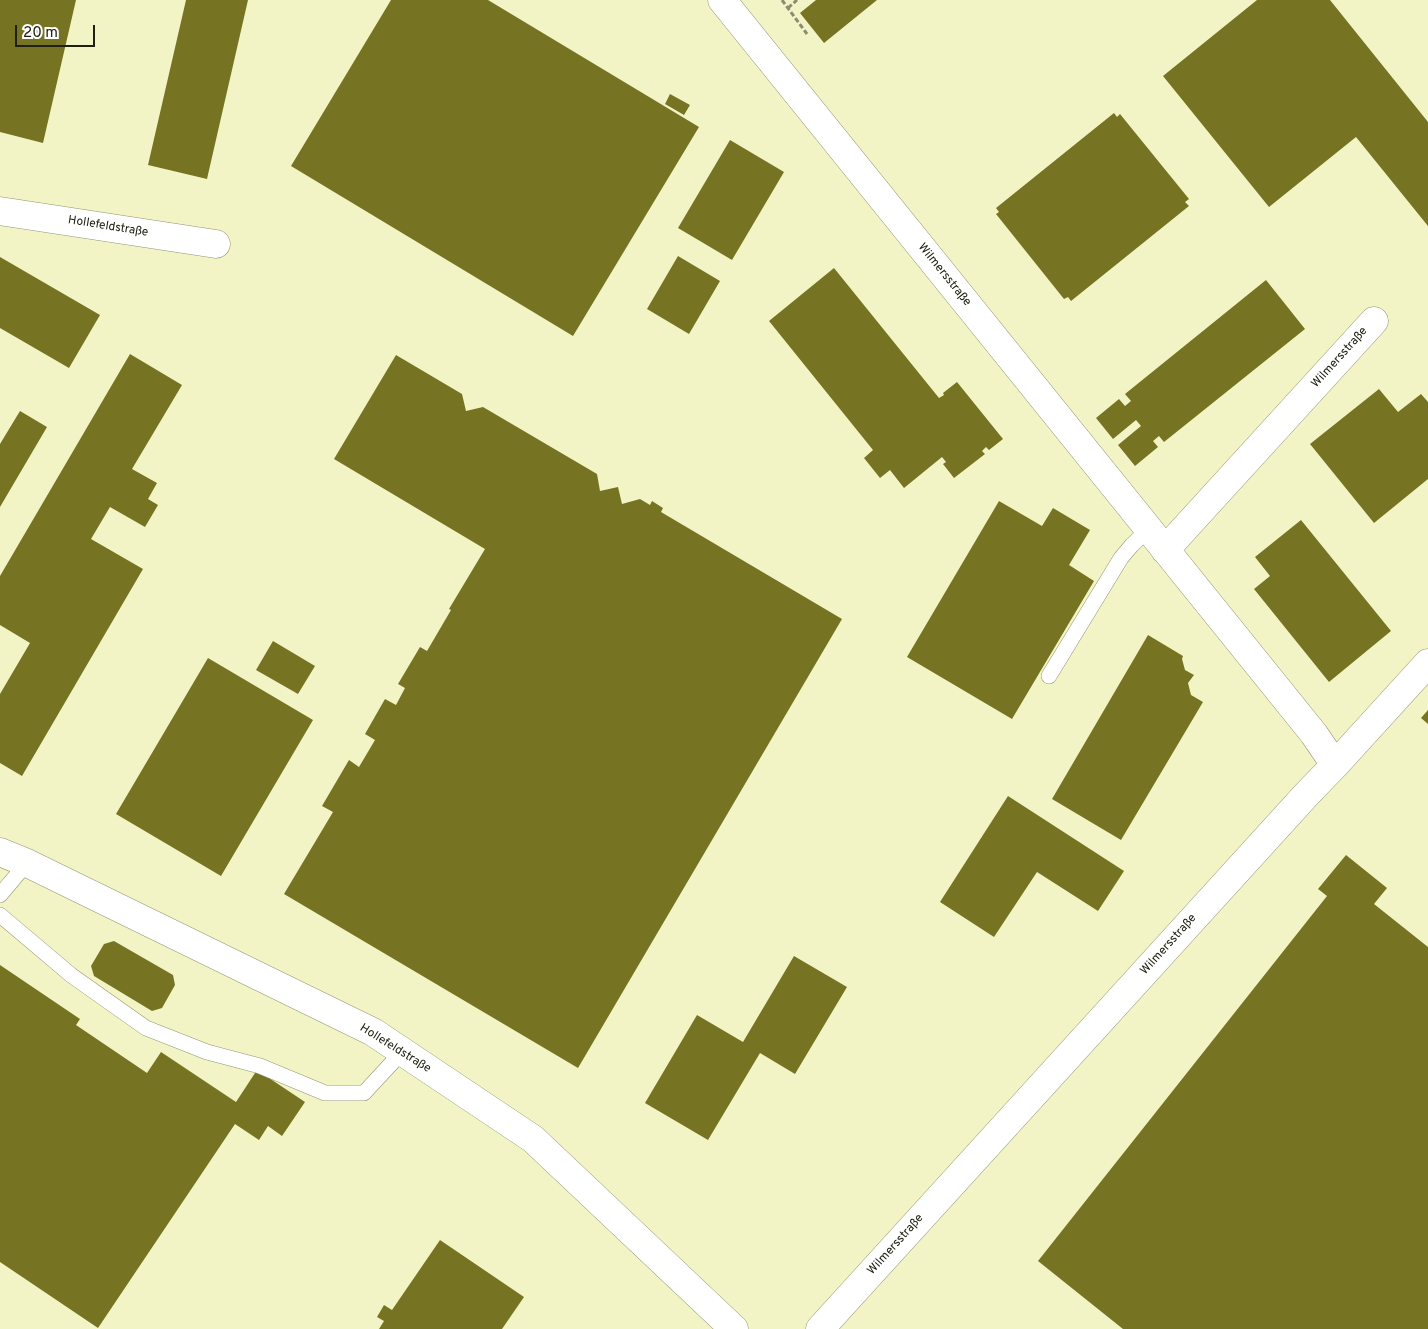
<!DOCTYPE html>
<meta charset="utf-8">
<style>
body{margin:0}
#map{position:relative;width:1428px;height:1329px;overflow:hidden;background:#fdfed8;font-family:Overpass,sans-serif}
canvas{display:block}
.scale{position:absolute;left:15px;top:25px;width:80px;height:22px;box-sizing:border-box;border:2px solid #202012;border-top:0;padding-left:6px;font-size:15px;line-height:18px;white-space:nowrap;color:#202012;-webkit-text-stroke:4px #fff;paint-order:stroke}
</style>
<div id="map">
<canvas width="1428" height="1329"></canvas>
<div class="scale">20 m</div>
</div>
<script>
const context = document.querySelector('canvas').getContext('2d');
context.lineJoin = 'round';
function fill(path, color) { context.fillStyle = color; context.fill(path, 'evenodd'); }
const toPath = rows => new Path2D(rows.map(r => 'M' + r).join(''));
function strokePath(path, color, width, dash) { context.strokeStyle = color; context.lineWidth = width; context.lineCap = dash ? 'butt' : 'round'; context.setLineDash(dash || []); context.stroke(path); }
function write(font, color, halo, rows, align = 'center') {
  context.font = font + ' Overpass,sans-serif'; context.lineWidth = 4.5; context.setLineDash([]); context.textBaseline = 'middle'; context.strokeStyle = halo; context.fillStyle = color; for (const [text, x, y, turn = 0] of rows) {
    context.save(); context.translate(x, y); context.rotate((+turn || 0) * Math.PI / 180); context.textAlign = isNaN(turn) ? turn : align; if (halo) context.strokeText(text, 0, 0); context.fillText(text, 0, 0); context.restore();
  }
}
fill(toPath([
 [0,0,1428,0,1428,1329,0,1329]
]), '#f3f4c6');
fill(toPath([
 [0,0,76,0,43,143,0,132],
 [186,0,248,0,207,179,148,165],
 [391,0,488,0,699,127,573,336,291,166],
 [816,0,877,0,824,43,800,13],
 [1257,0,1330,0,1428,122,1428,226,1356,137,1269,207,1163,76],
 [670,94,690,105,684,115,665,104],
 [1114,113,1117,117,1120,114,1189,199,1185,202,1189,206,1071,301,1068,297,1064,299,996,214,999,212,996,208],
 [730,140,784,172,732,260,678,228],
 [678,256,720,281,689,334,647,309],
 [0,257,100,315,69,368,0,328],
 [834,268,939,398,944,395,943,393,957,382,1003,439,989,450,986,447,982,451,985,454,954,478,943,464,946,462,942,457,904,488,890,470,880,478,864,458,873,450,769,321],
 [1266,280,1305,329,1164,442,1159,436,1153,441,1158,447,1135,466,1118,445,1141,426,1136,420,1113,439,1096,418,1119,399,1125,406,1131,401,1125,394],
 [130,354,182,385,132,469,157,483,148,499,158,505,145,527,110,507,91,539,143,569,22,776,0,763,0,694,30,643,0,625,0,576],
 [396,355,462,394,466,411,483,407,597,474,600,491,618,487,622,504,640,499,650,505,652,501,663,508,661,512,842,619,578,1068,284,894,333,812,322,806,349,760,359,767,375,740,365,734,385,699,396,705,405,688,398,684,420,647,427,651,451,610,449,609,485,549,334,459],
 [1379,389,1398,412,1421,394,1428,402,1428,479,1374,523,1310,444],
 [20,411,47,427,0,507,0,444],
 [999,501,1042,526,1053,508,1090,530,1069,565,1094,581,1012,719,907,657],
 [1301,520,1391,631,1329,682,1254,589,1270,576,1255,557],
 [1148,635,1183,656,1182,659,1185,670,1194,675,1188,683,1191,695,1203,702,1121,840,1052,799],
 [273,641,315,666,298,694,256,670],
 [208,658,313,720,221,876,116,814],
 [1428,710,1428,724,1421,718],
 [1008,796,1124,871,1098,911,1037,872,994,937,940,902],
 [1346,855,1387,888,1374,904,1428,947,1428,1329,1123,1329,1038,1261,1327,896,1318,889],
 [114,941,173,975,175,985,162,1008,152,1011,94,976,91,966,104,944],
 [794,956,847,987,795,1074,760,1053,708,1140,645,1103,697,1015,743,1042],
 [0,965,80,1019,76,1025,147,1073,161,1052,236,1102,257,1070,305,1102,282,1136,268,1126,259,1140,235,1124,98,1328,0,1262],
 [440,1240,524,1297,502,1329,379,1329,384,1321,377,1317,384,1305,392,1310]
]), '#767422');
const lane = toPath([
 [1049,676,1121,558,1132,545,1148,530],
 [0,895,27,863],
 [0,915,71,975,146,1028,207,1052,260,1066,325,1093,364,1093,402,1052]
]);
const street = toPath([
 [722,0,1314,734,1335,765,1306,795,820,1329],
 [0,211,216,244],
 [1165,550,1374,321],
 [1335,765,1428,663],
 [0,852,27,863,373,1032,533,1139,734,1329]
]);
strokePath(lane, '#959572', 16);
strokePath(street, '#959572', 29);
strokePath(toPath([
 [782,0,807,34],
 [788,8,797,0]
]), '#8c8c73', 3, [5, 2.5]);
strokePath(lane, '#fff', 15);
strokePath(street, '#fff', 28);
write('12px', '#202012', '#fff', [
 ["Hollefeldstraße",108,227,9],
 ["Wilmersstraße",944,275,51],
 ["Wilmersstraße",1340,358,-48],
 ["Wilmersstraße",1169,945,-48],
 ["Hollefeldstraße",395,1049,32],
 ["Wilmersstraße",896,1245,-48]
]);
</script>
